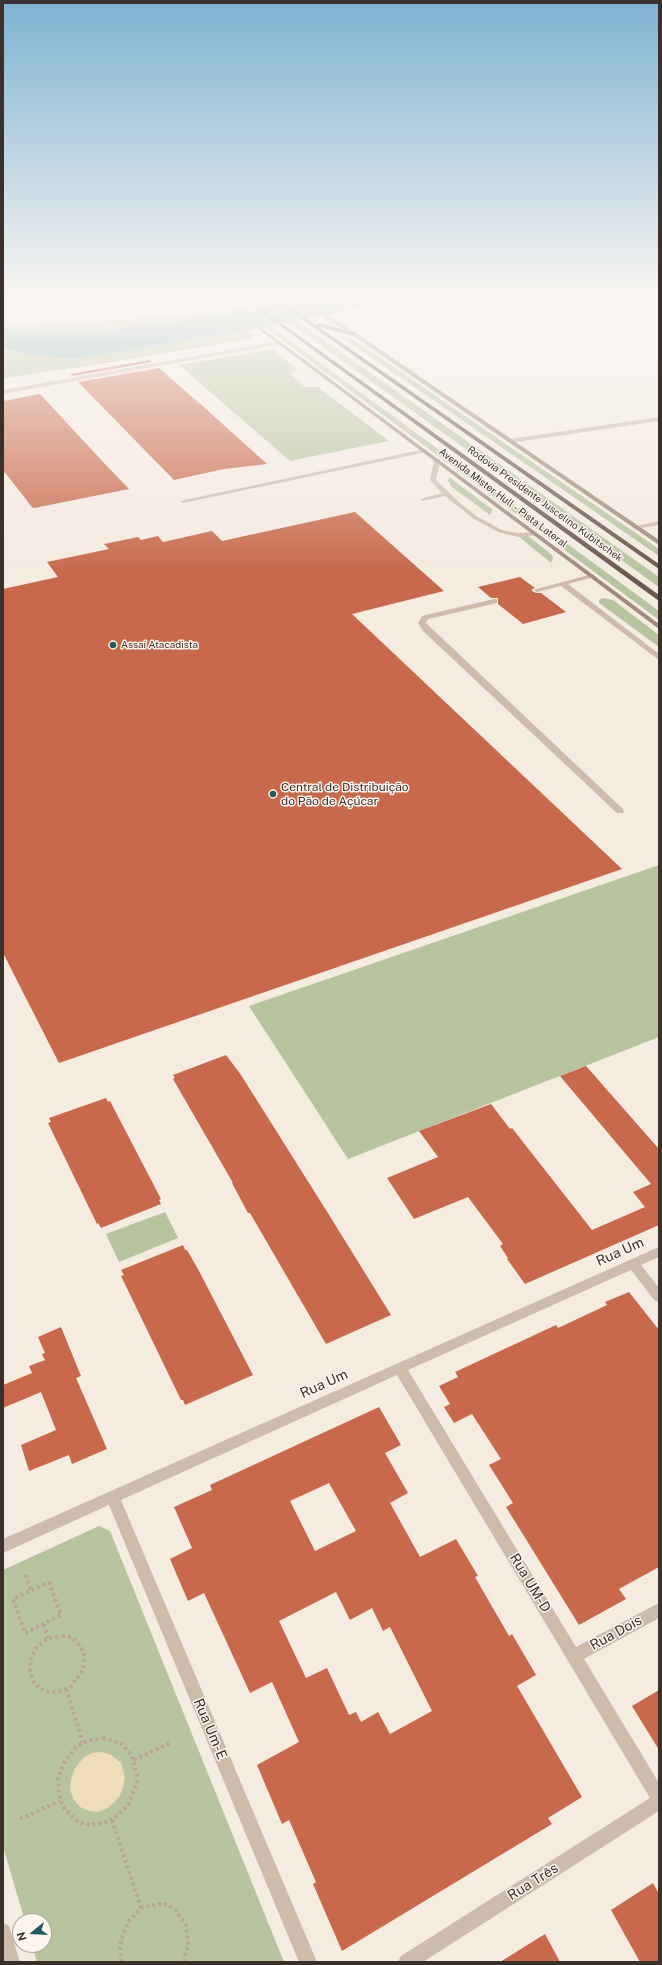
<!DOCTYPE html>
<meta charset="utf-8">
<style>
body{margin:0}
#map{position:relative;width:662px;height:1965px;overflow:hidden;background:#f4ebe1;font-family:"Public Sans",sans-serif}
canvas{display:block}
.frame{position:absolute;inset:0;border:4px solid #3b302b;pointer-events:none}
.north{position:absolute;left:12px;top:1913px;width:40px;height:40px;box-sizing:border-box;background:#fbf5ee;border:1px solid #aea6a0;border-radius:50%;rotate:252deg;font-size:11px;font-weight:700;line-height:16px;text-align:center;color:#3b302b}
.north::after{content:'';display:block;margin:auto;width:14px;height:18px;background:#1f5a5e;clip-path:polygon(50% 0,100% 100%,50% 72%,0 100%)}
</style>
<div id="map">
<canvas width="662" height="1965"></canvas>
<div class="frame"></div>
<div class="north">N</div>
</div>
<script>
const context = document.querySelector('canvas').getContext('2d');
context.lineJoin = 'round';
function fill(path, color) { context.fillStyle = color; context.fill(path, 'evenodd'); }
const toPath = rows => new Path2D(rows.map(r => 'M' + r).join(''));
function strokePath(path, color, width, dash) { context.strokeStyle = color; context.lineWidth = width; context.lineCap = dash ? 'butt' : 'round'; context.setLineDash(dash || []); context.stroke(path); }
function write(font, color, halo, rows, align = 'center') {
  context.font = font + ' "Public Sans",sans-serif'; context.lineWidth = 3; context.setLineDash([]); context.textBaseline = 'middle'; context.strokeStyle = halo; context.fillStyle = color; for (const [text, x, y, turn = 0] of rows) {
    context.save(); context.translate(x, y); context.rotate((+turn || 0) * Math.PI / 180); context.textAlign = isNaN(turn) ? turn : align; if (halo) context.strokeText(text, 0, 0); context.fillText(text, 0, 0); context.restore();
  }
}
fill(toPath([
 [227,299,233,299,659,611,659,620],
 [256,299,266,299,659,577,659,587],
 [221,311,224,313,144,326,87,331,44,333,3,328,3,314,8,327,212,314,212,312],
 [247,330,255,336,250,339,87,366,3,378,3,350,31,355,72,359,122,352],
 [350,337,659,549,659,556,343,338],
 [272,349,298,370,291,375,305,387,318,387,389,441,290,461,179,365],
 [449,477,493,510,490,515,452,487,448,481],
 [524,535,528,536,552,555,553,558,551,563,518,536],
 [603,598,613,600,659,635,659,647,599,603,599,600],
 [659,865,659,1037,348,1159,249,1006],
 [165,1212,178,1238,119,1262,106,1234],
 [99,1526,110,1531,284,1962,37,1962,32,1945,44,1945,44,1921,25,1921,3,1847,3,1570]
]), '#b8c4a0');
fill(toPath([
 [101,1752,110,1754,121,1763,125,1777,123,1788,119,1797,108,1808,98,1812,89,1811,80,1807,74,1800,70,1790,71,1780,74,1770,83,1758,92,1753]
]), '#efdcb8');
fill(toPath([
 [310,299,347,299,355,301,373,299,434,299,379,303,347,311,247,330,122,352,72,359,31,355,3,349,3,328,44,333,112,329,170,322]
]), '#7fb0b2');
fill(toPath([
 [150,360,152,362,73,376,70,374],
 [159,368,206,409,267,464,224,469,174,480,78,382],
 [40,394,105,464,129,489,34,508,32,507,3,470,3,401],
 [355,512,444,591,352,614,622,869,59,1063,3,953,3,589,58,577,47,562,109,549,104,544,138,537,141,540,158,536,163,542,212,531,222,541],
 [520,577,535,588,532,589,532,591,536,593,541,593,566,612,523,624,498,604,498,598,491,598,478,587],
 [226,1055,241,1075,326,1210,391,1315,326,1344,250,1213,248,1213,232,1183,233,1183,173,1079,175,1078,173,1075],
 [586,1066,659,1149,659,1225,525,1284,507,1259,508,1258,500,1246,503,1244,468,1197,414,1219,387,1178,438,1157,419,1131,491,1104,510,1129,512,1128,592,1230,645,1207,633,1192,651,1184,560,1076],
 [106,1098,108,1102,110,1101,161,1199,159,1200,161,1204,101,1228,98,1223,97,1224,48,1123,51,1122,49,1118],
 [183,1245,185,1250,187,1250,199,1271,253,1375,185,1405,183,1400,181,1400,121,1276,124,1275,121,1270],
 [629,1292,659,1330,659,1567,619,1589,626,1599,579,1625,506,1507,513,1503,489,1465,501,1459,472,1414,454,1423,444,1407,450,1404,439,1386,458,1377,455,1372,556,1325,558,1328,607,1305,605,1302],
 [61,1327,81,1376,76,1378,107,1449,72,1464,69,1455,29,1471,21,1445,56,1430,41,1392,3,1408,3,1385,32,1373,29,1366,45,1360,42,1354,45,1353,38,1337],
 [379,1407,401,1445,385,1453,408,1493,390,1503,420,1557,456,1539,478,1576,475,1577,509,1636,512,1634,536,1675,517,1686,582,1797,548,1818,552,1824,342,1951,313,1884,316,1882,289,1820,282,1824,257,1765,299,1742,272,1682,250,1693,204,1593,188,1601,170,1559,192,1548,174,1507,212,1490,210,1485],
 [329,1483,356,1531,315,1551,290,1501],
 [336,1592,350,1620,372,1608,383,1631,390,1627,432,1711,390,1734,378,1712,361,1722,356,1712,349,1715,327,1668,306,1678,279,1621],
 [659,1690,659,1750,632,1706],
 [653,1883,659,1894,659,1962,640,1962,611,1910],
 [545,1934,560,1962,500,1962]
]), '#c8694b');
strokePath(toPath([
 [26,1575,31,1591],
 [49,1582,61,1615,25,1633,13,1599,49,1582],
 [44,1624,48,1638],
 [62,1636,71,1637,81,1646,84,1655,83,1670,71,1686,62,1691,48,1692,39,1688,33,1681,30,1672,31,1658,36,1648,48,1638,62,1636],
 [66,1689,83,1743],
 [103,1738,122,1744,131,1754,137,1774,137,1782,129,1804,118,1815,106,1822,91,1825,78,1822,63,1807,59,1794,58,1779,63,1764,77,1746,90,1740,103,1738],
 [134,1760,172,1742],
 [20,1819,60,1801],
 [112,1820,141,1908],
 [122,1962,120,1949,121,1941,128,1922,141,1908,159,1904,165,1904,175,1909,186,1925,188,1944,184,1962]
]), '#b9a596', 4, [3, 3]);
fill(toPath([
 [176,299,223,299,221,300,188,301,176,299],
 [425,449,428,451,427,452,183,503,180,501,425,449],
 [437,458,440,460,436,480,461,504,478,517,502,530,518,533,535,532,537,533,537,535,518,537,498,532,474,519,445,496,421,501,421,499,442,493,430,480,434,460,437,458],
 [592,574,594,575,594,577,568,584,659,654,659,660,561,586,537,592,533,590,592,574],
 [494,599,497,599,497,603,428,619,426,623,623,809,624,811,623,813,617,813,423,631,418,623,422,616,494,599]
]), '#cdbbac');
fill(toPath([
 [280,341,282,344,3,394,3,390,280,341],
 [659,417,659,421,510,443,507,441,510,439,659,417],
 [659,521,659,525,635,529,632,527,659,521],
 [659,1247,659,1257,641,1265,659,1288,659,1302,655,1301,631,1270,408,1370,576,1647,659,1603,659,1618,584,1659,659,1783,659,1811,423,1962,398,1962,401,1956,650,1798,397,1375,121,1500,317,1962,299,1962,109,1505,3,1553,3,1539,659,1247],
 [3,1923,9,1926,20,1962,3,1962,3,1923]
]), '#cdbbac');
fill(toPath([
 [218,299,223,299,659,624,659,629,218,299],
 [296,299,301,299,356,333,659,540,659,545,352,335,296,299]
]), '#a18a7d');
fill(toPath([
 [243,299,248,299,659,595,659,601,243,299],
 [273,299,279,299,316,325,319,323,356,333,354,336,319,327,659,564,659,569,273,299]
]), '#6c584f');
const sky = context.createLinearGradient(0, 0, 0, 574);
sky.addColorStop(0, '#7eb2d2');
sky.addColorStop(0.52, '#faf6f2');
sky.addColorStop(1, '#faf6f200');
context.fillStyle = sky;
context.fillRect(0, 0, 662, 574);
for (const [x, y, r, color] of [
 [113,645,4,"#1f5a5e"],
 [273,794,4,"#1f5a5e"]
]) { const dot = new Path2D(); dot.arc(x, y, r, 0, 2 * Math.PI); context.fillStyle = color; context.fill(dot); strokePath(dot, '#fbf5ee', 1.5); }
write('10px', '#3b302b', '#fbf5ee', [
 ["Avenida Mister Hull - Pista Lateral",503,498,37],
 ["Rodovia Presidente Juscelino Kubitschek",545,504,36]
]);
write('10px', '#3b302b', '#fbf5ee', [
 ["Assaí Atacadista",121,645]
], 'left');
write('12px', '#3b302b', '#fbf5ee', [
 ["Central de Distribuição",281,787],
 ["do Pão de Açúcar",281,801]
], 'left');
write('14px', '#3b302b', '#fbf5ee', [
 ["Rua Um",620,1252,-24],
 ["Rua Um",324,1384,-24],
 ["Rua UM-D",530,1583,59],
 ["Rua Dois",616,1633,-29],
 ["Rua Um-E",210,1729,67],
 ["Rua Três",533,1882,-32]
]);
</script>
